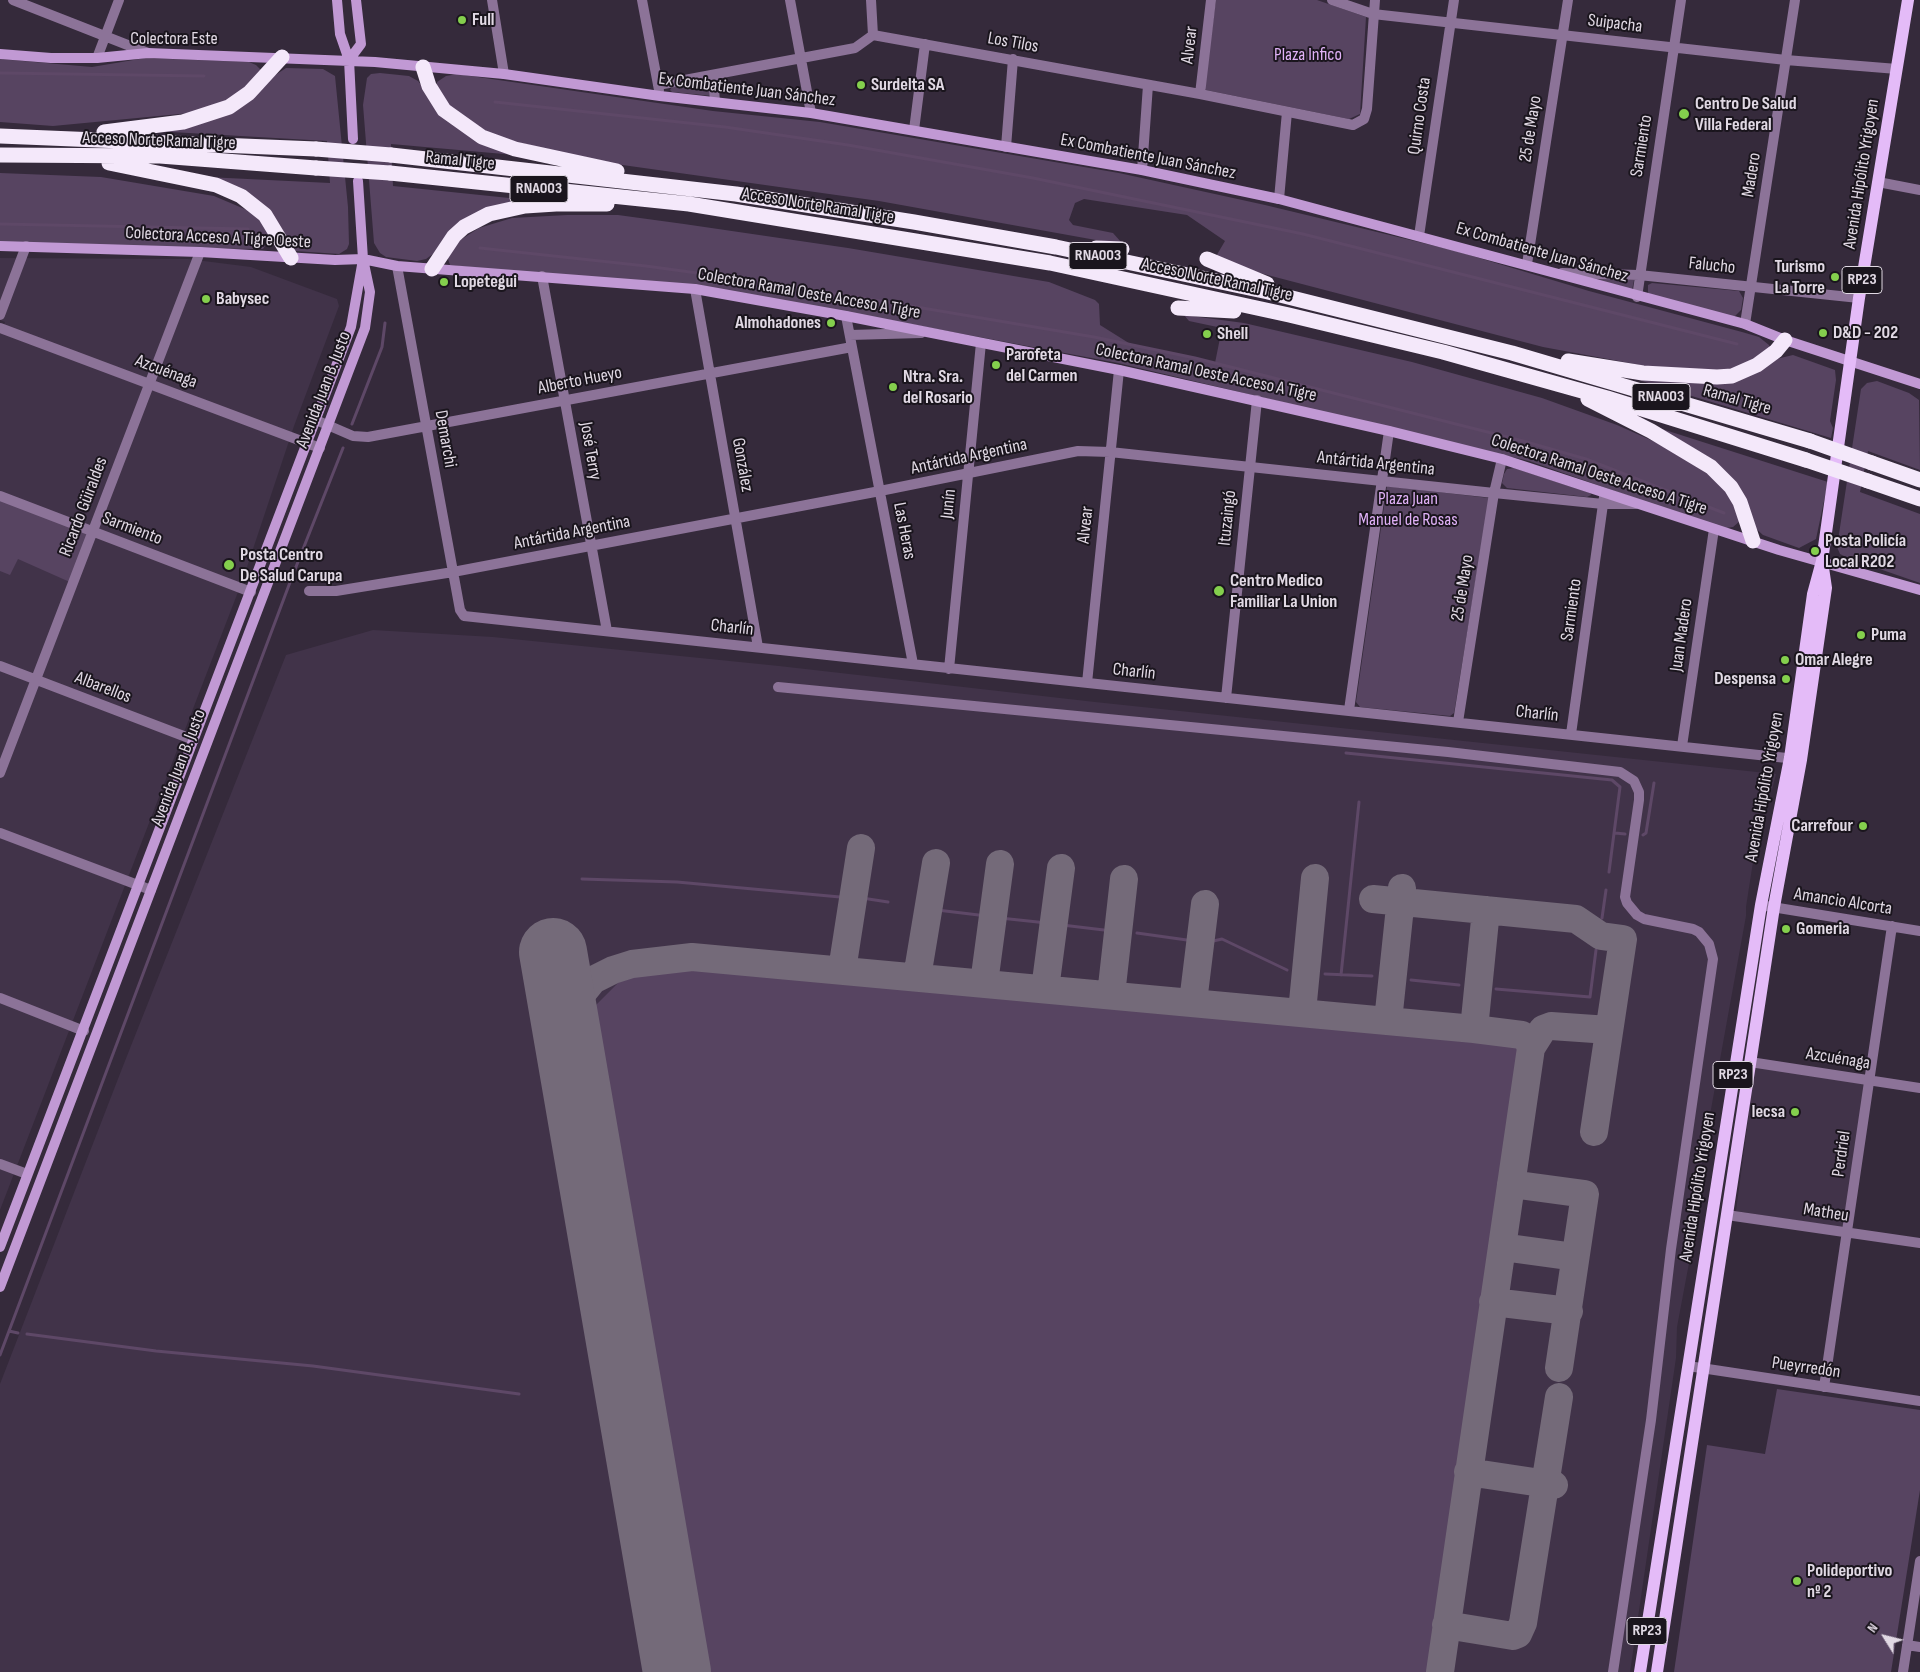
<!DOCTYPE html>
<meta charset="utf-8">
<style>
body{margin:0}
#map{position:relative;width:1920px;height:1672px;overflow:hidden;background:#352a3b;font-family:"Sofia Sans Condensed",sans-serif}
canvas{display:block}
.north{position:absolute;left:1860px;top:1612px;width:50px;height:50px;-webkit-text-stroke:4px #1a151d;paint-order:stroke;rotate:306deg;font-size:14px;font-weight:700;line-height:20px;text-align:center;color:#e1d9e4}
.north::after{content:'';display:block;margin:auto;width:18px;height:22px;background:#e1d9e4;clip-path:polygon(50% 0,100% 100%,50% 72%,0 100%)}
</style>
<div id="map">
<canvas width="1920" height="1672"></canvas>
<div class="north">N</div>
</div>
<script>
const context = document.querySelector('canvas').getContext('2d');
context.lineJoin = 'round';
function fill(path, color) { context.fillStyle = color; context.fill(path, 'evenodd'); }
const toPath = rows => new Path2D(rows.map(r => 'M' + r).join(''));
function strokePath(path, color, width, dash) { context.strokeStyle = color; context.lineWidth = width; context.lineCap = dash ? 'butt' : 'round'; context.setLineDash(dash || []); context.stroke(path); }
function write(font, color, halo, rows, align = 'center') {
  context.font = font + ' "Sofia Sans Condensed",sans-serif'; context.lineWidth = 4; context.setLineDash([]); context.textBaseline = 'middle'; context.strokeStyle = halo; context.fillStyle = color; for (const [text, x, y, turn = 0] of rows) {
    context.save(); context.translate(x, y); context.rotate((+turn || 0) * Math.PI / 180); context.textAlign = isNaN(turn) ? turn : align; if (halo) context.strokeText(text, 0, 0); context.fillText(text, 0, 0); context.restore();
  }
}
fill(toPath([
 [0,258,188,259,251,267,337,299,339,306,294,426,243,579,0,1210,0,334,5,322,0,320],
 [373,630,493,637,779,666,1095,702,1776,774,1772,790,1762,804,1746,907,1746,916,1704,1148,1707,1154,1701,1165,1699,1210,1677,1327,1676,1358,1630,1672,0,1672,0,1384,123,1066,286,655],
 [1755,1067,1865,1084,1844,1228,1736,1211]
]), '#413349');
fill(toPath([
 [1216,0,1317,0,1366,17,1360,114,1349,119,1206,90,1204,87],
 [145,58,249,62,256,65,261,70,241,96,190,113,53,126,0,122,0,59,92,67],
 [286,68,323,69,335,76,348,207,349,244,347,249,339,254,295,251,269,214,186,176,330,183,327,141,154,131,212,117],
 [380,73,409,76,418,81,426,90,515,155,391,144,393,186,548,202,495,210,426,259,417,261,386,257,380,253,374,243,363,105,367,78,371,74],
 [457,74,713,111,820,122,1119,173,1265,205,1456,251,1589,291,1742,332,1759,337,1769,345,1770,349,1739,371,1667,370,1543,347,1233,266,1215,258,1225,241,1187,215,1084,199,1075,203,1069,220,1073,225,1113,233,1121,242,1118,244,879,201,594,161,493,136,449,106,437,90,437,82,446,76],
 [711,80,712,96,672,92,670,90,672,87],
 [0,173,101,177,214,196,247,210,265,222,271,237,263,249,0,247],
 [567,215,618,215,684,224,848,248,1049,282,1095,300,1099,304,1100,325,1132,345,1215,363,1222,328,1189,321,1184,315,1244,323,1412,362,1542,398,1617,425,1671,449,1717,480,1733,498,1740,521,1733,527,1726,528,1712,525,1529,461,1118,363,798,303,450,265,447,256,454,244,479,228,512,218],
 [1596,278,1634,280,1632,290,1596,280],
 [1652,283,1739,291,1743,298,1741,310,1734,317,1648,294,1648,285],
 [1793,355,1835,370,1836,380,1830,421,1833,428,1831,438,1622,375,1685,381],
 [1877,381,1909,393,1919,400,1920,470,1868,451,1860,492,1920,514,1920,583,1848,558,1840,554,1837,547,1861,389,1867,383],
 [1662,429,1828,482,1816,539,1799,548,1763,535,1753,526,1747,507],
 [1514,468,1590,493,1591,495,1587,497,1507,488,1502,483,1504,474,1507,469],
 [1387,486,1489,498,1454,713,1450,716,1360,707,1356,702],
 [0,496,93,531,72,583,18,559,10,575,0,571],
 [692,967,714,967,1516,1046,1520,1056,1427,1672,701,1672,589,1027,591,1016,596,1005,620,981,643,972],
 [1777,1389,1920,1410,1920,1490,1891,1672,1674,1672,1707,1445,1765,1454]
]), '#574461');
strokePath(toPath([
 [0,73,204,76],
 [495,102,725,127,848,145,1033,178,1303,234,1737,344],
 [0,224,248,229],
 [480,248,646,266,792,286,1094,337,1195,358,1523,441,1586,459,1724,513],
 [352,424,382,347,385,323],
 [1346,753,1612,780,1620,787,1609,872],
 [1615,833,1625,834],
 [1643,835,1646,833,1654,783],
 [582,879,677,882,840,897],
 [862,898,888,902],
 [937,910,987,916],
 [1000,918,1047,923],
 [1602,918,1606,890],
 [1062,925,1104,930],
 [1137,933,1194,941],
 [1209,942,1222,939,1287,970],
 [1325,974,1372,976],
 [1341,975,1359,802],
 [1411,980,1459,985],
 [1496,989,1590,997,1596,950],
 [9,1331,18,1333],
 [27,1334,156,1351,313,1366,519,1394],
 [0,1355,292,577,343,448]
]), '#5e4867', 3);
strokePath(toPath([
 [1373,899,1576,919,1601,936,1623,939,1594,1132],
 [842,970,861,848],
 [917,977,936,863],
 [984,983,1000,864],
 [1045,989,1061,868],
 [1111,995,1124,879],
 [1193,1002,1205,904],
 [1302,1012,1315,878],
 [1388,1021,1402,888],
 [1474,1029,1486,910],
 [567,1031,577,1000,593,980,613,970,632,964,692,957,1474,1029,1522,1035,1527,1038,1531,1048],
 [1511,1184,1585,1194,1559,1368],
 [1502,1247,1575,1257],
 [1493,1302,1569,1311],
 [1468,1472,1554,1485],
 [1446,1625,1513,1636,1518,1634,1523,1623,1559,1397],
 [1440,1672,1531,1048,1543,1029,1551,1026,1609,1030]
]), '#746a79', 28);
strokePath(toPath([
 [553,952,677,1672]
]), '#746a79', 68);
strokePath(toPath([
 [13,0,148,53],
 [492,0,504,74],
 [642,0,659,90],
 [790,0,811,113],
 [871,0,873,35],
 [1332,0,1373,14,1786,60,1897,69],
 [97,58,119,0],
 [713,75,715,102],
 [658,85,855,48,873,35,1200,94,1353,125,1364,119,1367,109,1375,0],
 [1200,94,1211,0],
 [914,130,925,44],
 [1006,147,1013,59],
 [1142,170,1148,85],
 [1878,182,1920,190],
 [1279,199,1287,112],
 [1419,236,1454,0],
 [1527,264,1568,0],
 [397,266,460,610,464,616,1796,759],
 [1562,273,1639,275,1859,298],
 [542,276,607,631],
 [695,289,758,647],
 [1637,297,1681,0],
 [0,315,26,246],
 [846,316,913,664],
 [1745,324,1795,0],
 [0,328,320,448],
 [850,335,921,333],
 [316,420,353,436,368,437,852,347],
 [0,496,251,592],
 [309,591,336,591,453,572,880,491,1078,451,1110,452,1494,493,1603,504,1636,504],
 [0,666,194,740],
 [949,669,981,343],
 [1087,683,1119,370],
 [778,687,1448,752,1620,772,1634,781,1639,792,1639,800,1625,897,1627,903,1637,915,1644,919,1693,929,1699,932,1709,944,1713,959,1671,1249,1651,1420,1613,1672],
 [1226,698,1257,400],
 [1349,710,1389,431],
 [1458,722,1494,493,1502,459],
 [1571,734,1604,497],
 [1682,746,1714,529],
 [0,773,200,252],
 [0,833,151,890],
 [1766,906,1920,931],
 [0,998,84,1031],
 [1750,1062,1920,1088],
 [0,1164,27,1174],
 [1727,1215,1920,1243],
 [1688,1366,1920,1401],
 [1824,1387,1892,926],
 [1907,1645,1920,1647],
 [1903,1672,1920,1561]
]), '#8c7398', 10);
strokePath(toPath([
 [337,0,340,34,349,60,353,139],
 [0,54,51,58,97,58,148,53,375,62,504,74,660,96,811,113,1142,170,1279,199,1745,324,1785,340,1920,384],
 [349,60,361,44,356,0],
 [0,246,200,252,335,260,363,259,397,266,695,289,846,316,1119,370,1389,431,1502,459,1779,550,1920,590],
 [0,1247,351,327,362,265],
 [0,1287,365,328,370,292,363,259,358,181]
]), '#c199d4', 10);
strokePath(toPath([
 [1640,1672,1761,905,1790,758,1813,594,1822,561,1859,298,1908,0],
 [1657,1672,1774,907,1801,760,1826,588,1823,568]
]), '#e4bbf8', 12);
strokePath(toPath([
 [423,67,429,86,444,110,482,137,515,149,617,171],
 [104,132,183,122,229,107,249,93,282,57],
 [0,136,316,149],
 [0,155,160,156,316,168],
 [391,155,736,194,914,222,1056,247,1268,292,1512,353,1810,441],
 [109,163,216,185,241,196,265,215,291,258],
 [390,173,689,204,1050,263,1289,315,1443,352,1607,398,1806,460],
 [1096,248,1122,249],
 [1207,259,1267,284],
 [432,269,454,236,464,227,489,214,525,206,556,204,607,204],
 [1178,308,1234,311],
 [1568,361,1643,373,1717,377,1732,376,1757,365,1776,351,1785,340],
 [1588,399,1651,431,1711,467,1731,487,1740,502,1753,541],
 [1872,463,1920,480],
 [1868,481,1920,499]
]), '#f4e8fa', 15);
strokePath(toPath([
 [316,149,391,155],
 [316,168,390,173],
 [1810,441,1872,463],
 [1806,460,1868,481]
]), '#f4e8fa', 15);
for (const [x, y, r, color] of [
 [462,20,5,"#84cf4d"],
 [861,85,5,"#84cf4d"],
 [1684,114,6,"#84cf4d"],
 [1835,277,5,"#84cf4d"],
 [444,282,5,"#84cf4d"],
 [206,299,5,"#84cf4d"],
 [831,323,5,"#84cf4d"],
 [1823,333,5,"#84cf4d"],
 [1207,334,5,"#84cf4d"],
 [996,365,5,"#84cf4d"],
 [893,387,5,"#84cf4d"],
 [1815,551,5,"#84cf4d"],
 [229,565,6,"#84cf4d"],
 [1219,591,6,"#84cf4d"],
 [1861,635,5,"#84cf4d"],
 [1785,660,5,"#84cf4d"],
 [1786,679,5,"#84cf4d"],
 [1863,826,5,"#84cf4d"],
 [1786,929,5,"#84cf4d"],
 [1795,1112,5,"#84cf4d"],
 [1797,1581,5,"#84cf4d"]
]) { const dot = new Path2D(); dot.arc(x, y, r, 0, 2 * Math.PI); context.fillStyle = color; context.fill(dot); strokePath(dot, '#1a151d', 2); }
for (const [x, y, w] of [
 [539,189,58],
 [1098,256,58],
 [1862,280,40],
 [1661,397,58],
 [1733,1075,40],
 [1647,1631,40]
]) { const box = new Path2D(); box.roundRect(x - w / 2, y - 13.5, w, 27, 4); context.fillStyle = '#1a151d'; context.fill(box); strokePath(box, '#e1d9e4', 1); }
write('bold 16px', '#e1d9e4', null, [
 ["RNA003",539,189],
 ["RNA003",1098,256],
 ["RP23",1862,280],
 ["RNA003",1661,397],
 ["RP23",1733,1075],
 ["RP23",1647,1631]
]);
write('bold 18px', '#e1d9e4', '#1a151d', [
 ["Full",472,20],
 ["Surdelta SA",871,85],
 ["Centro De Salud",1695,104],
 ["Villa Federal",1695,125],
 ["Turismo",1825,267,"right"],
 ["La Torre",1825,288,"right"],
 ["Lopetegui",454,282],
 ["Babysec",216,299],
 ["Almohadones",821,323,"right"],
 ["D&D - 202",1833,333],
 ["Shell",1217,334],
 ["Parofeta",1006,355],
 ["del Carmen",1006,376],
 ["Ntra. Sra.",903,377],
 ["del Rosario",903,398],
 ["Posta Policía",1825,541],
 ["Local R202",1825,562],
 ["Posta Centro",240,555],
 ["De Salud Carupa",240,576],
 ["Centro Medico",1230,581],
 ["Familiar La Union",1230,602],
 ["Puma",1871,635],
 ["Omar Alegre",1795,660],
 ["Despensa",1776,679,"right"],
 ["Carrefour",1853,826,"right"],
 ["Gomeria",1796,929],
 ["Iecsa",1785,1112,"right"],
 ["Polideportivo",1807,1571],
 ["nº 2",1807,1592]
], 'left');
write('18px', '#e1d9e4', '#1a151d', [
 ["Suipacha",1615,24,7],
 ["Colectora Este",174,39],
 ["Los Tilos",1013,43,10],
 ["Alvear",1190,45,-83],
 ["Ex Combatiente Juan Sánchez",747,90,7],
 ["Quirno Costa",1420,116,-82],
 ["25 de Mayo",1531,129,-81],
 ["Acceso Norte Ramal Tigre",159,141,2],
 ["Sarmiento",1642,146,-81],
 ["Ex Combatiente Juan Sánchez",1148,157,11],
 ["Ramal Tigre",460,161,6],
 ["Avenida Hipólito Yrigoyen",1862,174,-81],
 ["Madero",1752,175,-81],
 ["Acceso Norte Ramal Tigre",818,206,9],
 ["Colectora Acceso A Tigre Oeste",218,238,3],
 ["Ex Combatiente Juan Sánchez",1542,253,16],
 ["Falucho",1712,266,6],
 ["Acceso Norte Ramal Tigre",1217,280,12],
 ["Colectora Ramal Oeste Acceso A Tigre",809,294,10],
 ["Azcuénaga",166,372,21],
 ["Colectora Ramal Oeste Acceso A Tigre",1206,373,12],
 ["Alberto Hueyo",580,381,-11],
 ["Avenida Juan B. Justo",324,390,-69],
 ["Ramal Tigre",1737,400,16],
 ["Demarchi",445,439,80],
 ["José Terry",590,451,80],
 ["Antártida Argentina",969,457,-12],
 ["Antártida Argentina",1376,464,6],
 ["González",742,465,80],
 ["Colectora Ramal Oeste Acceso A Tigre",1599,475,18],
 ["Junín",949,504,-84],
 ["Ricardo Güiraldes",84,507,-69],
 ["Ituzaingó",1228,518,-84],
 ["Alvear",1086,525,-84],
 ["Sarmiento",132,529,21],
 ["Las Heras",904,531,79],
 ["Antártida Argentina",572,533,-11],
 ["25 de Mayo",1463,588,-81],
 ["Sarmiento",1572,610,-82],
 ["Charlín",732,628,6],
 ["Juan Madero",1682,635,-82],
 ["Charlín",1134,672,6],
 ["Albarellos",103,688,21],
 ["Charlín",1537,714,6],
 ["Avenida Juan B. Justo",179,768,-69],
 ["Avenida Hipólito Yrigoyen",1765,787,-80],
 ["Amancio Alcorta",1843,902,9],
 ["Azcuénaga",1838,1059,9],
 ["Perdriel",1842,1154,-82],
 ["Avenida Hipólito Yrigoyen",1698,1187,-81],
 ["Matheu",1826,1213,9],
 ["Pueyrredón",1806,1368,8]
]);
write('18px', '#e0b1f7', '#1a151d', [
 ["Plaza Infico",1308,55],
 ["Plaza Juan",1408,499],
 ["Manuel de Rosas",1408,520]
]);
</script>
